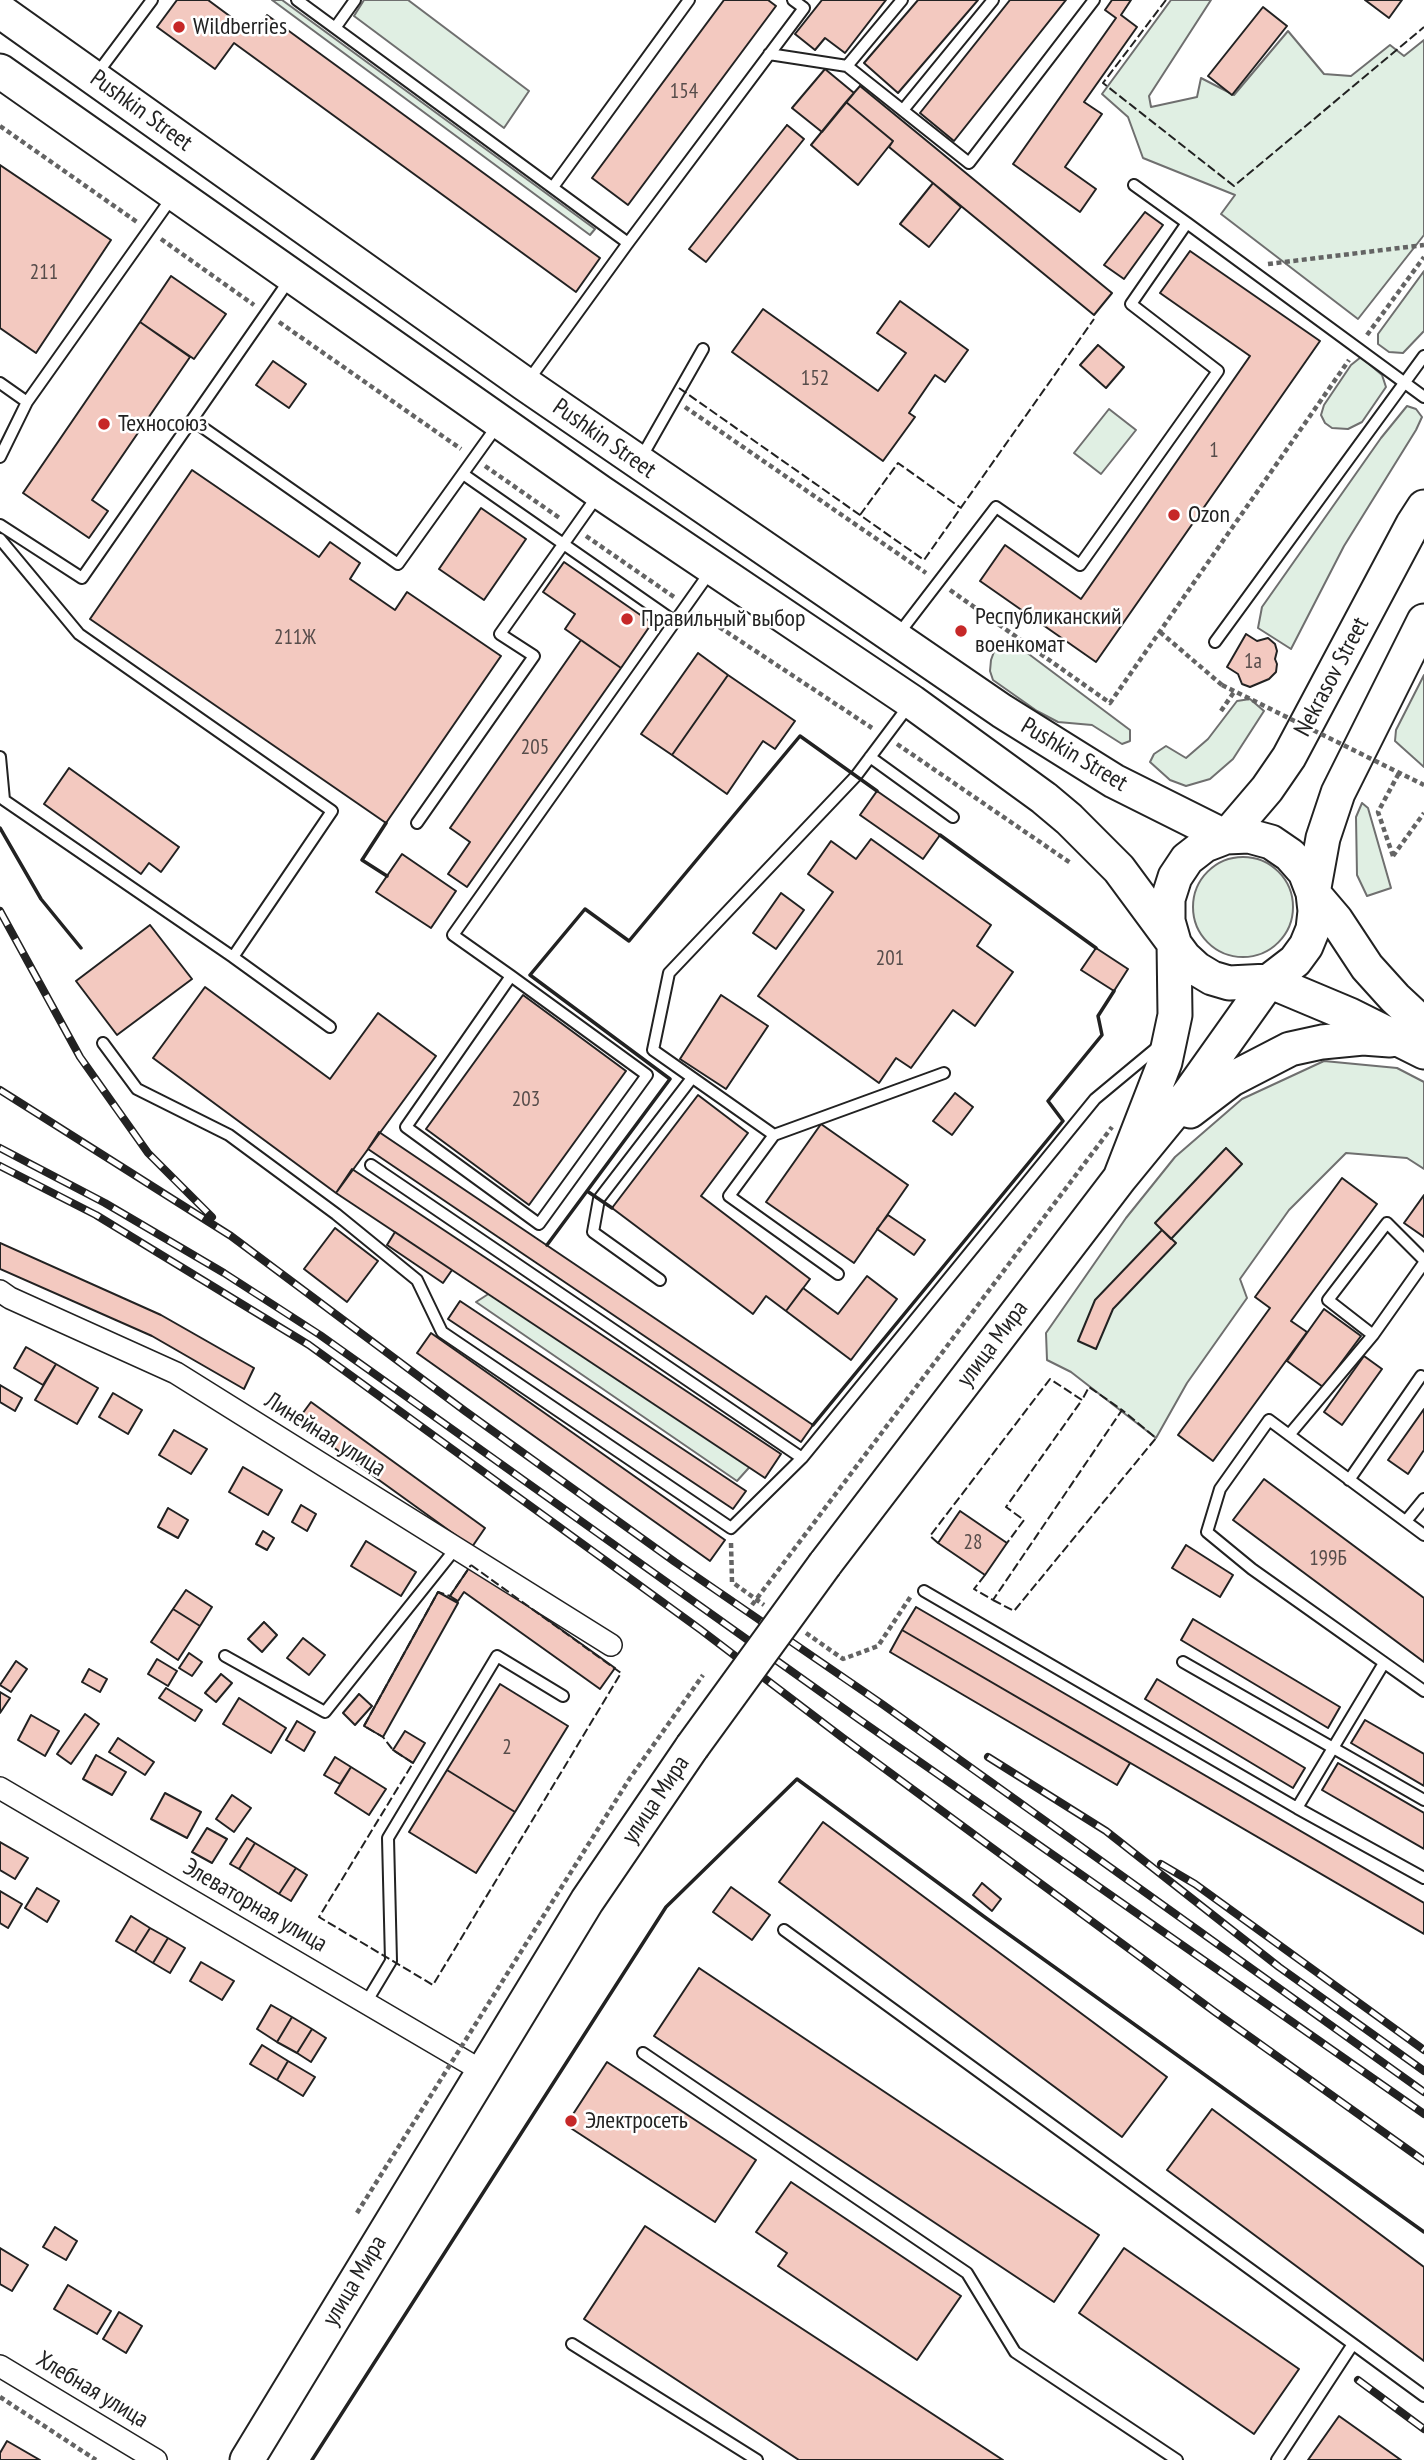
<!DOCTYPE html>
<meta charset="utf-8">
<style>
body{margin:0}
canvas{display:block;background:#fff}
</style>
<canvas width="1424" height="2460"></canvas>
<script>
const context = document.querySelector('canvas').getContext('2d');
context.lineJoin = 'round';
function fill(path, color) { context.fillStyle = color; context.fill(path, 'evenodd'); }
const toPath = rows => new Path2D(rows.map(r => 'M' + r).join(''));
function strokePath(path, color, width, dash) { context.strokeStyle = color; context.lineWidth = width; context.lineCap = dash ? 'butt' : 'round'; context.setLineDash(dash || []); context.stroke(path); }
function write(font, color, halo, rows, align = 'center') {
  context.font = font + ' "PT Sans Narrow",sans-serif'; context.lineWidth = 5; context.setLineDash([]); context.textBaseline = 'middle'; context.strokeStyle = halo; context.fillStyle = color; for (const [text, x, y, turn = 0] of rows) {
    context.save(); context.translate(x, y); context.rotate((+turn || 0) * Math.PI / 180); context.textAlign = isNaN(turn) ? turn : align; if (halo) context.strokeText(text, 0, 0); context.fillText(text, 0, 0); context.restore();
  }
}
const green = toPath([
 [272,0,282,0,595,229,590,235,272,0],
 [364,0,408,0,529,91,504,128,354,16,364,0],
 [1171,0,1211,0,1149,96,1151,107,1197,97,1201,78,1234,95,1288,31,1324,74,1351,76,1390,45,1404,56,1424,40,1424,235,1358,319,1221,214,1235,195,1143,158,1128,117,1102,94,1171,0],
 [1424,271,1424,331,1403,353,1389,352,1378,344,1378,334,1424,271],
 [1361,357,1382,375,1386,387,1362,422,1348,429,1332,428,1325,423,1321,415,1324,405,1351,365,1361,357],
 [1407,406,1416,409,1422,417,1416,430,1344,546,1291,649,1258,628,1262,607,1381,438,1407,406],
 [1109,409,1136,430,1101,474,1074,453,1109,409],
 [1003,640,1014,643,1130,730,1130,741,1122,744,1092,725,1058,722,1037,711,993,680,990,671,991,660,995,649,1003,640],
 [1424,675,1424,767,1395,741,1396,730,1424,675],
 [1250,699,1264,711,1233,759,1210,779,1186,786,1170,780,1150,762,1154,754,1166,746,1186,758,1208,739,1237,701,1250,699],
 [1362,803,1368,808,1391,888,1367,896,1357,875,1356,817,1362,803],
 '1193 907a50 50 0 1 1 100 0a50 50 0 1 1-100 0Z',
 [1324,1061,1397,1068,1424,1082,1424,1169,1407,1158,1346,1153,1289,1210,1240,1279,1247,1298,1187,1383,1156,1438,1071,1372,1047,1360,1046,1333,1126,1218,1175,1157,1242,1099,1324,1061],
 [510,1280,764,1451,737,1481,476,1302,510,1280]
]);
fill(green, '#e0efe3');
strokePath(green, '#6f6f6f', 2);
const building = toPath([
 [177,0,208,0,254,34,267,15,600,258,576,292,234,43,215,69,157,27,177,0],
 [724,0,768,0,776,6,628,205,592,178,724,0],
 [822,0,886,0,845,53,825,38,815,50,795,34,822,0],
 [918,0,978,0,898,93,864,63,918,0],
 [1010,0,1066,0,954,141,920,113,1010,0],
 [1112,0,1131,0,1121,15,1137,27,1084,102,1102,114,1065,167,1096,189,1080,212,1013,164,1116,18,1105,10,1112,0],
 [1365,0,1402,0,1389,18,1365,0],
 [1263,7,1287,26,1232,95,1208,76,1263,7],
 [825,69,854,93,822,132,792,108,825,69],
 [860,86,1112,293,1094,315,889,147,893,141,846,102,860,86],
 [846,102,893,141,858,185,811,145,846,102],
 [787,125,804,139,706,262,689,249,787,125],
 [0,165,111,240,36,353,0,328,0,165],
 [933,183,961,207,929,247,900,224,933,183],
 [1145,212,1163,225,1124,279,1104,265,1145,212],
 [1190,251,1320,341,1096,662,980,581,1005,545,1081,599,1250,356,1160,293,1190,251],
 [171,276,226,314,194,359,140,322,171,276],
 [900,301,968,350,945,382,935,375,909,413,915,417,883,461,732,352,763,309,878,391,906,353,877,333,900,301],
 [140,322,190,357,92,500,108,511,89,538,23,493,140,322],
 [1098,345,1124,367,1106,388,1080,365,1098,345],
 [273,361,306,384,289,408,256,385,273,361],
 [192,470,319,557,330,542,360,563,350,579,395,610,407,592,501,656,386,823,90,619,192,470],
 [481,508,526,539,484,600,439,569,481,508],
 [564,562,652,623,621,668,565,629,575,614,543,592,564,562],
 [1246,634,1257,641,1268,638,1275,644,1277,651,1275,659,1277,664,1276,672,1269,679,1250,687,1242,684,1238,674,1227,667,1246,634],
 [581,640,621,668,467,887,448,874,470,842,450,828,581,640],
 [698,653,728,675,672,755,641,734,698,653],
 [728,675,795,721,775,749,763,741,727,794,672,755,728,675],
 [69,768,179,847,161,872,149,863,141,874,44,804,69,768],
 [877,791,940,835,923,859,860,815,877,791],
 [871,839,991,925,977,946,1013,972,975,1026,953,1010,911,1068,896,1058,879,1083,758,996,833,892,808,874,831,841,856,859,871,839],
 [402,854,456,891,431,928,376,892,402,854],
 [781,893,804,910,776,949,753,933,781,893],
 [150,925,192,979,117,1035,76,981,150,925],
 [1096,948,1128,969,1114,991,1081,970,1096,948],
 [205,987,330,1079,378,1013,436,1056,336,1193,153,1058,205,987],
 [523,995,626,1071,529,1205,426,1129,523,995],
 [721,995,768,1026,726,1089,680,1059,721,995],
 [955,1093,973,1107,952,1135,933,1121,955,1093],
 [698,1095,748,1133,701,1196,810,1279,786,1311,766,1296,753,1314,612,1208,698,1095],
 [821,1124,908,1185,854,1263,766,1202,821,1124],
 [379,1132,813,1425,801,1442,368,1149,379,1132],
 [1226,1148,1242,1164,1171,1239,1155,1223,1226,1148],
 [352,1169,781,1454,765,1478,336,1193,352,1169],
 [1342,1178,1377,1204,1291,1321,1307,1332,1213,1461,1178,1435,1270,1308,1255,1297,1342,1178],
 [1424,1195,1424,1237,1404,1223,1424,1195],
 [888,1215,925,1240,914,1255,877,1229,888,1215],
 [335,1228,378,1261,347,1302,304,1269,335,1228],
 [1162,1230,1176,1243,1113,1309,1096,1349,1078,1341,1095,1300,1162,1230],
 [395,1232,452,1270,443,1283,387,1245,395,1232],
 [0,1243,161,1315,254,1368,244,1389,152,1336,0,1269,0,1243],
 [867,1276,897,1299,851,1360,786,1311,803,1288,838,1314,867,1276],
 [460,1301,746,1491,733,1509,448,1319,460,1301],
 [1324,1309,1361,1336,1323,1387,1287,1361,1324,1309],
 [431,1333,725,1540,710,1561,417,1353,431,1333],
 [26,1347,56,1364,43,1385,14,1368,26,1347],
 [1364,1356,1382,1369,1342,1425,1324,1412,1364,1356],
 [56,1364,98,1388,77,1424,35,1400,56,1364],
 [0,1385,22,1398,15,1411,0,1402,0,1385],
 [113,1393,142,1410,128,1434,99,1417,113,1393],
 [311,1402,485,1528,472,1547,297,1421,311,1402],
 [1424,1409,1424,1450,1408,1474,1388,1460,1424,1409],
 [174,1430,207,1449,191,1474,159,1455,174,1430],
 [243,1467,282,1490,268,1515,229,1492,243,1467],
 [1264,1479,1424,1598,1424,1662,1233,1520,1264,1479],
 [301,1505,316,1514,307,1531,292,1522,301,1505],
 [168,1508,188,1520,178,1538,158,1527,168,1508],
 [960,1511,1007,1543,985,1575,938,1543,960,1511],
 [263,1531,274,1538,267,1550,256,1544,263,1531],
 [366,1541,416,1572,401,1596,351,1566,366,1541],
 [1186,1545,1233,1575,1220,1597,1172,1568,1186,1545],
 [471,1565,615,1668,600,1689,464,1592,458,1601,450,1596,471,1565],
 [186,1590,212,1607,200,1626,173,1609,186,1590],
 [438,1592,458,1603,383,1737,364,1726,438,1592],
 [916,1607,1424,1903,1424,1934,902,1630,916,1607],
 [173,1609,200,1626,178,1660,151,1642,173,1609],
 [1193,1619,1340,1707,1328,1728,1181,1640,1193,1619],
 [264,1622,277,1635,262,1652,248,1639,264,1622],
 [902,1630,1130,1763,1117,1785,890,1652,902,1630],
 [303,1638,325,1655,309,1675,287,1658,303,1638],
 [189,1653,202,1662,192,1676,179,1668,189,1653],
 [157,1659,177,1671,168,1686,148,1674,157,1659],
 [16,1661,27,1669,11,1692,0,1685,16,1661],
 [89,1669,107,1679,100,1692,82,1682,89,1669],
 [221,1674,232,1683,216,1702,205,1693,221,1674],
 [1157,1679,1305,1768,1293,1788,1145,1699,1157,1679],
 [500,1684,568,1726,515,1812,447,1770,500,1684],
 [166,1688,202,1710,195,1721,159,1698,166,1688],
 [0,1692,10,1698,0,1713,0,1692],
 [359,1694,372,1706,355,1725,343,1713,359,1694],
 [239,1698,286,1728,271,1753,223,1724,239,1698],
 [85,1714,99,1724,71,1764,57,1754,85,1714],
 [31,1715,59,1731,45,1756,18,1740,31,1715],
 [1365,1720,1424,1754,1424,1786,1351,1743,1365,1720],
 [297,1721,315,1732,304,1751,286,1740,297,1721],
 [405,1731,425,1743,413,1763,393,1750,405,1731],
 [118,1738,154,1762,145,1775,109,1752,118,1738],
 [96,1755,126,1772,112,1795,83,1779,96,1755],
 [335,1757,351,1767,340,1784,324,1775,335,1757],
 [1338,1763,1424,1813,1424,1849,1322,1790,1338,1763],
 [351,1767,386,1789,369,1815,335,1793,351,1767],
 [447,1770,515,1812,476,1873,409,1832,447,1770],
 [165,1793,201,1812,187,1838,151,1819,165,1793],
 [232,1795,251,1808,234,1832,216,1819,232,1795],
 [823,1822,1167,2077,1122,2137,779,1882,823,1822],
 [207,1828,227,1839,212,1863,192,1852,207,1828],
 [247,1838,255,1843,239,1869,230,1864,247,1838],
 [0,1842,28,1858,15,1879,0,1870,0,1842],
 [255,1843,296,1868,279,1894,239,1869,255,1843],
 [296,1868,307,1875,291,1901,279,1894,296,1868],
 [982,1883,1001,1899,992,1911,973,1895,982,1883],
 [731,1887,770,1915,752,1940,713,1912,731,1887],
 [37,1888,59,1901,47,1922,25,1908,37,1888],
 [0,1891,22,1904,8,1928,0,1923,0,1891],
 [131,1916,150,1928,135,1952,116,1941,131,1916],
 [150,1928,168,1938,153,1963,135,1952,150,1928],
 [168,1938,185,1948,170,1973,153,1963,168,1938],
 [201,1962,234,1981,222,2000,190,1981,201,1962],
 [699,1968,1099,2235,1054,2302,654,2036,699,1968],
 [271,2005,292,2017,277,2042,257,2029,271,2005],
 [292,2017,312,2029,297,2053,277,2042,292,2017],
 [312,2029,326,2038,311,2062,297,2053,312,2029],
 [262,2045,288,2061,277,2080,250,2064,262,2045],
 [288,2061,315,2077,303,2096,277,2080,288,2061],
 [607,2062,756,2160,715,2222,566,2125,607,2062],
 [1212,2109,1424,2267,1424,2361,1167,2170,1212,2109],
 [791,2182,961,2296,917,2360,778,2266,787,2253,756,2232,791,2182],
 [645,2226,1003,2460,799,2460,584,2319,645,2226],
 [55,2227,77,2241,66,2260,43,2247,55,2227],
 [0,2248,28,2265,12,2291,0,2284,0,2248],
 [1124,2248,1299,2369,1254,2434,1079,2313,1124,2248],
 [68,2285,111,2311,97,2334,54,2309,68,2285],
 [119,2312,142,2326,126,2353,103,2339,119,2312],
 [1339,2416,1401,2460,1308,2460,1339,2416],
 [7,2441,40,2460,0,2460,0,2453,7,2441]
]);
fill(building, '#f3c9c0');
strokePath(building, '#222', 2);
const lane = toPath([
 [297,0,628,243],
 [335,28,355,0],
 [769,54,847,66,969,163,1094,0],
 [847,66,902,0],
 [96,75,152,0],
 [903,110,993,0],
 [1134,185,1187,223],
 [553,187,689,0],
 [528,381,628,243,804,8,793,0],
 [0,383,27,402,173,196],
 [192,420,290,279],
 [0,457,27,402],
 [641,458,703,349],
 [463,474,674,621],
 [0,525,82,578,192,420,398,564,497,426],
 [0,539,79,634,332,811,233,957,330,1027],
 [897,636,996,507,1080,565,1218,371,1131,304,1187,223,1424,397],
 [1215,642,1424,356],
 [910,704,856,776,669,973,653,1050,774,1135,944,1073],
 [0,757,4,800,233,957],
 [870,757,953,817],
 [417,823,534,656,500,634,598,495],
 [511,976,406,1127,539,1224,647,1075,511,976,453,935,710,572],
 [103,1043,137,1089,229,1135,336,1214,417,1280,442,1332,731,1528,802,1458,1095,1099,1160,1045],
 [774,1135,729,1196,838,1274],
 [371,1165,802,1458],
 [660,1280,593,1232,599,1199,692,1078],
 [1373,1335,1328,1300,1387,1223,1424,1260],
 [1289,1435,1373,1335,1424,1263],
 [1349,1480,1421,1376],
 [1406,1521,1424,1499],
 [1424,1535,1269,1420,1220,1489,1207,1532,1252,1569,1424,1691],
 [924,1591,1297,1808,1424,1878],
 [225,1656,325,1712,456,1548],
 [1183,1662,1424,1800],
 [1297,1808,1384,1663],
 [784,1930,1353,2344,1277,2460],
 [367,2001,391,1961,388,1838,497,1656,563,1696],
 [643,2053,967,2273,1015,2352,1177,2460],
 [572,2344,757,2460],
 [1353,2344,1424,2396]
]);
const street = toPath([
 [0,1291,10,1298,176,1373,611,1645],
 [0,1788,482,2071],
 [0,2366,156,2460]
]);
const primary = toPath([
 [0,11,525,384,1002,711,1114,781,1226,837],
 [0,71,600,492,912,702,1044,798,1069,819,1119,869,1184,957,1197,969,1212,978,1229,983,1269,981,1350,1015,1424,1052],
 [1226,837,1267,789,1289,757,1413,524,1424,507],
 [1313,893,1323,838,1338,793,1424,621],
 [1313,893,1336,920,1367,967,1395,998,1424,1025],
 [1190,1111,1232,1079,1290,1049,1322,1042,1363,1038,1390,1040],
 [825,1564,1120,1178,1188,1095,1269,981,1295,961,1306,946,1313,929,1315,911,1313,893,1305,872,1290,855,1271,842,1249,836,1226,837,1205,845,1187,859,1175,877,1168,899,1168,921,1174,942,1175,1015,1165,1062,1120,1178],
 [247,2460,587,1901,692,1747]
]);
strokePath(lane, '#222', 14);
strokePath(street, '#222', 24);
strokePath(primary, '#222', 37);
strokePath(toPath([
 [0,126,137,222],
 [161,239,254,305],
 [1268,264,1424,245],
 [279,322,461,449],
 [1367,335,1424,257],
 [685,407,926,573],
 [485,466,561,519],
 [586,536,674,597],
 [950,590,1110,703,1349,360],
 [698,613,872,728],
 [1160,632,1222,685],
 [1221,711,1234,692],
 [897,744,1072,864],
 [1393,856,1378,812,1399,773],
 [1393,856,1424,813],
 [731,1543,732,1582,764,1605],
 [806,1633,843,1659,878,1646,911,1596],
 [0,2397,96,2460]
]), '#646464', 4.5, [5, 3.5]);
strokePath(lane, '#fff', 10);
strokePath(street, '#fff', 21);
strokePath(primary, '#fff', 33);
const rail = toPath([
 [0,911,80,1057,148,1153,212,1217],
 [0,1090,231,1236,465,1411,675,1562,882,1704,1424,2092],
 [0,1148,105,1203,224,1273,320,1335,860,1720,1424,2114],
 [0,1166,96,1215,309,1345,701,1630,843,1738,1215,2012,1424,2161],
 [988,1757,1106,1831,1279,1967,1424,2071],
 [1161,1864,1195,1884,1424,2050],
 [1358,2380,1424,2429]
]);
strokePath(rail, '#222', 8);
strokePath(rail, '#fff', 5, [16]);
const primaryBridge = toPath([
 [692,1747,825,1564]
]);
strokePath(primaryBridge, '#222', 37, []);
strokePath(toPath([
 [1222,685,1424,785],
 [752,1605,1112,1127],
 [357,2213,630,1778,703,1675]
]), '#646464', 4.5, [5, 3.5]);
strokePath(primaryBridge, '#fff', 33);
strokePath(toPath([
 [1166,0,1103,83,1234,186,1424,27],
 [679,388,924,560,1094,319],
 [860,515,898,463,961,508],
 [938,1543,930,1536,1050,1379,1082,1400,1006,1507,1024,1520,1007,1543],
 [471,1565,621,1673,433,1985,319,1917,413,1763,393,1750,383,1737,364,1726,438,1592,450,1596,471,1565],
 [985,1575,974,1589,993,1600,1122,1410,1089,1387,1082,1400],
 [993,1600,1014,1611,1156,1438,1122,1410]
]), '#222', 2, [9, 3.5]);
strokePath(toPath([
 [386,823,362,860,387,876],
 [0,828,41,899,81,948],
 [940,835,1096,948],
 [587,1191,612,1208],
 [547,1245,670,1079,530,975,585,909,629,941,800,736,877,791],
 [813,1425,1063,1121,1048,1101,1102,1035,1098,1016,1114,991],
 [312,2460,666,1907,797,1779,986,1918,1424,2232]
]), '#222', 3.5);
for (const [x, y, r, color] of [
 [179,27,7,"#c62828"],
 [104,424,7,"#c62828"],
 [1174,515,7,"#c62828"],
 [627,619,7,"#c62828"],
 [961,631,7,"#c62828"],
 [571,2121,7,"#c62828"]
]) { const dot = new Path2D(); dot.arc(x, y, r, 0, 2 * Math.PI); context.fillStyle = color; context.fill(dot); strokePath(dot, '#fff', 2.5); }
write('21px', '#564c4a', null, [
 ["154",684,92],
 ["211",44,273],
 ["152",815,379],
 ["1",1214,451],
 ["211Ж",295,638],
 ["1а",1253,662],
 ["205",535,748],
 ["201",890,959],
 ["203",526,1100],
 ["28",973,1543],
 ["199Б",1328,1559],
 ["2",507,1748]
]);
write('24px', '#222', '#fff', [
 ["Wildberries",193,27],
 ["Техносоюз",118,424],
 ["Ozon",1188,515],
 ["Республиканский",975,617],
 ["военкомат",975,645],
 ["Правильный выбор",641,619],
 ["Электросеть",585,2121]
], 'left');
write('24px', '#222', '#fff', [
 ["Pushkin Street",141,111,36],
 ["Pushkin Street",604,439,35],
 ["Nekrasov Street",1332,677,-62],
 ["Pushkin Street",1074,755,31],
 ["улица Мира",993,1344,-53],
 ["Линейная улица",325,1435,32],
 ["улица Мира",656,1800,-56],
 ["Элеваторная улица",255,1906,30],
 ["улица Мира",355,2281,-59],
 ["Хлебная улица",92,2390,31]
]);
</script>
